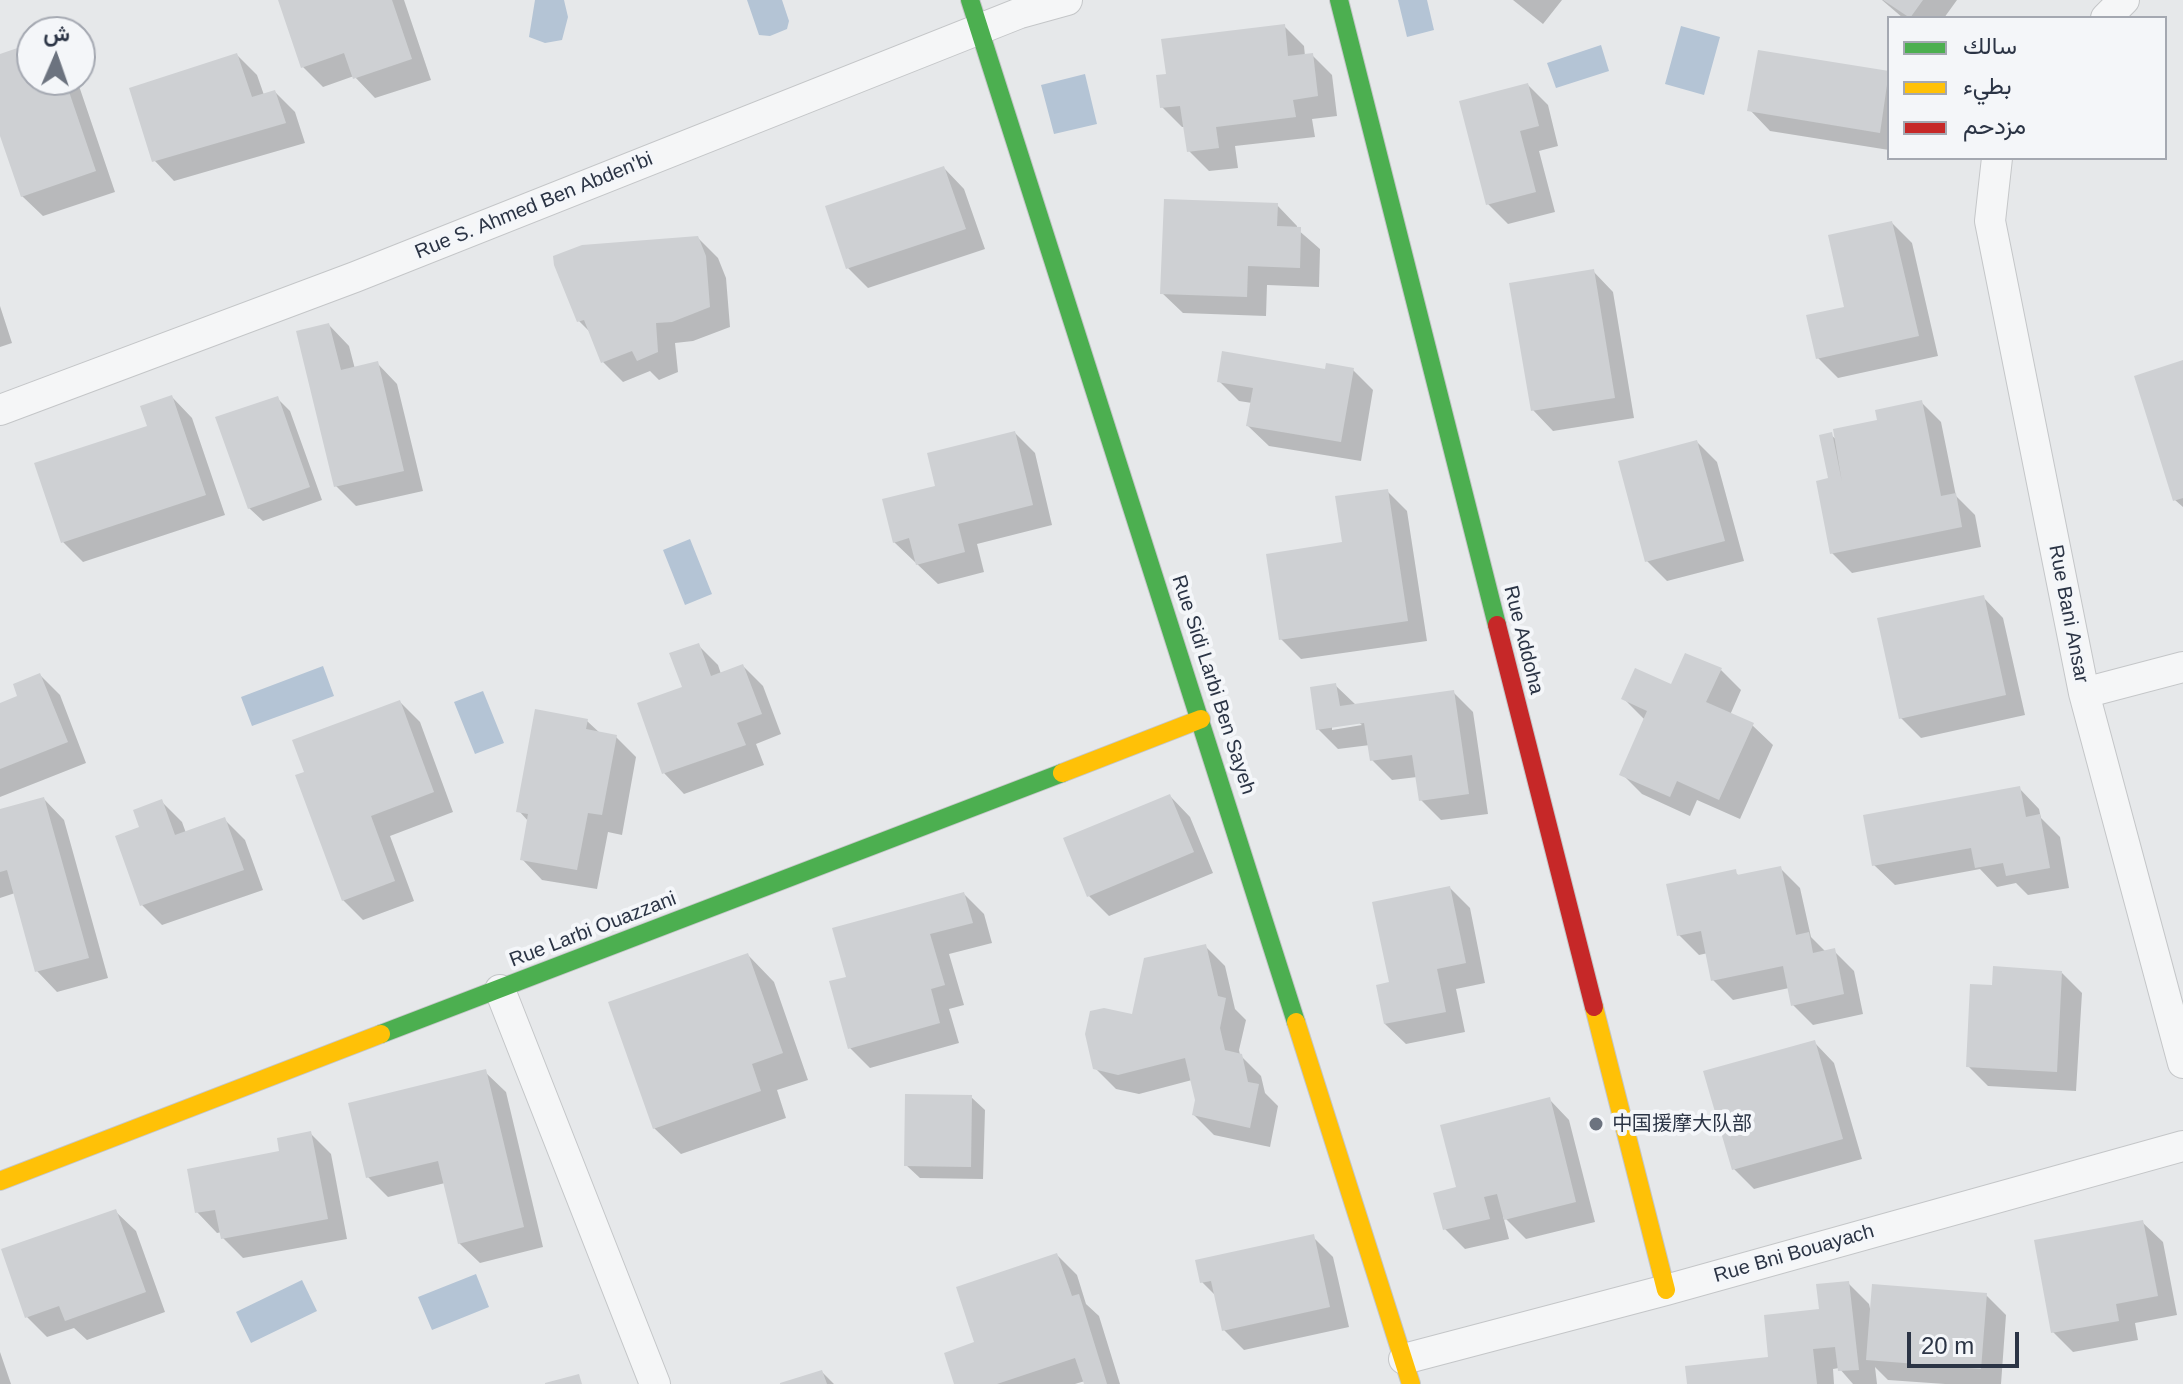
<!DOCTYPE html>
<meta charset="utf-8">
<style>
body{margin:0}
#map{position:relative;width:2183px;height:1384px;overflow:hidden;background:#e6e8ea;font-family:Arial,Vazirmatn,sans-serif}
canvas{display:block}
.legend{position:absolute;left:1887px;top:16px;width:280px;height:144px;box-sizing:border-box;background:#f4f6f9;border:2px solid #a4a8b1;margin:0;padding:10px 14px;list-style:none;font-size:24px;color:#2b3445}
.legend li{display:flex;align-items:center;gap:16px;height:40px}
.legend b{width:40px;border:2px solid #a4a8b1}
.north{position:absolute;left:16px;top:16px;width:80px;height:80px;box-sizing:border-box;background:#f4f6f9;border:2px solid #a4a8b1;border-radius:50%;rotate:2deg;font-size:22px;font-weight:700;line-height:32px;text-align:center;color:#2b3445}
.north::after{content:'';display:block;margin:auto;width:28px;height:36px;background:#6c737f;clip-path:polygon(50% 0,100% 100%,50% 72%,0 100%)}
.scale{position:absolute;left:1907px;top:1332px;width:112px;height:36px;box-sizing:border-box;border:4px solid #2b3445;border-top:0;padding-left:10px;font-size:24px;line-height:28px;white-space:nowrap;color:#2b3445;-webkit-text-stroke:6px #f4f6f9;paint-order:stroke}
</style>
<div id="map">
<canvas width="2183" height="1384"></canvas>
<ul class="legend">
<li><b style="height:10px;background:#4caf50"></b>سالك</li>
<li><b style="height:10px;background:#ffc107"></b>بطيء</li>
<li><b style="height:10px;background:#c62828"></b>مزدحم</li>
</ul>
<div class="north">ش</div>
<div class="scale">20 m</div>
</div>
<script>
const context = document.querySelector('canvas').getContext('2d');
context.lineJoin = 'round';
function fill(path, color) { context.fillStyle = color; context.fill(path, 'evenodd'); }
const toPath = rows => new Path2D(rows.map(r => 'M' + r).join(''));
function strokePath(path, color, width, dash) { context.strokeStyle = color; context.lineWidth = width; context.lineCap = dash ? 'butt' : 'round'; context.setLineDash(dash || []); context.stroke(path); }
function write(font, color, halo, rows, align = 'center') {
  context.font = font + ' Arial,"Noto Sans SC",sans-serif'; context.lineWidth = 8; context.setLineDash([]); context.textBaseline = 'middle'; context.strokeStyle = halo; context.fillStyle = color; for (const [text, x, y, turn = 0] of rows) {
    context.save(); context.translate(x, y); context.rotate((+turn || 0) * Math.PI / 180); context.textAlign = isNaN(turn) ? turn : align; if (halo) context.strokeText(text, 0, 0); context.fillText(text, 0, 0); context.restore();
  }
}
fill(toPath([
 [535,0,564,0,568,17,562,40,545,43,529,37],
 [747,0,782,0,789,21,787,29,770,36,759,35],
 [1398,0,1427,0,1434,30,1407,37],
 [1681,26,1720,37,1704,95,1665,84],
 [1601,45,1609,71,1556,88,1547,63],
 [1085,74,1097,124,1054,134,1041,85],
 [690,539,712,594,685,605,663,550],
 [323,666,334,696,252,726,241,697],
 [483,691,504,743,475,754,454,702],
 [476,1274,489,1307,432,1330,418,1297],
 [302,1280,317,1311,251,1343,236,1312]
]), '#b4c4d5');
fill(toPath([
 [280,0,404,0,431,80,375,98,354,76,323,87,303,67],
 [1513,0,1562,0,1543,24],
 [1882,0,1957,0,1944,18,1903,18],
 [1284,26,1304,46,1305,56,1312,55,1332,75,1337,116,1312,119,1315,137,1235,146,1238,168,1209,171,1189,151,1185,127,1182,127,1162,107,1168,76],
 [32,45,32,80,77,80,115,192,43,216,22,196,0,130,0,56],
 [1760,52,1889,73,1889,150,1770,131,1750,110],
 [237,55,257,75,264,95,275,92,295,112,305,143,174,181,154,160],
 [1528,85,1548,105,1558,146,1539,151,1555,212,1508,224,1488,204],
 [944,168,964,189,985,249,868,288,848,268,827,207],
 [1277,205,1297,226,1297,229,1320,249,1319,287,1267,285,1266,316,1183,313,1162,293],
 [1892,223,1912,243,1938,356,1838,378,1818,358],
 [698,238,718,258,726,278,730,327,693,341,675,343,678,372,659,380,650,371,623,382,603,362,592,334,579,321],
 [1593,271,1613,292,1634,418,1553,431,1533,410],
 [0,306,12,343,0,347],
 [329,325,349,346,355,369,377,363,397,384,423,491,356,506,336,486],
 [2183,363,2183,507,2175,500],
 [1353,370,1373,390,1361,461,1269,446,1248,426,1252,403,1239,401,1219,381],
 [172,397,192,418,225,515,83,562,63,542],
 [277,398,290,411,322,500,263,521,249,508],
 [1921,402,1941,422,1956,496,1975,515,1981,547,1852,573,1832,553,1831,435,1838,441],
 [1015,433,1035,453,1052,525,977,544,984,572,938,584,894,542,938,488],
 [1697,442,1717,462,1744,561,1667,581,1647,561],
 [1387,491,1407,511,1427,641,1301,659,1281,639,1344,544],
 [1983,597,2003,618,2025,715,1921,738,1901,718],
 [698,645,718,665,721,674,743,666,763,686,781,734,756,744,764,765,684,794,664,773,639,704,684,688],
 [1721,670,1741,690,1730,715,1752,725,1773,745,1740,819,1697,800,1690,816,1642,794,1622,774,1644,719,1624,699],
 [40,675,60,695,86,763,0,797,0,705,20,697],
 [1335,685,1356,705,1453,692,1473,712,1488,814,1441,820,1421,800,1417,777,1392,780,1372,760,1370,745,1338,749,1318,729],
 [1358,722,1362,725,1332,730,1332,726],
 [400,702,420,722,453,812,390,836,414,901,363,920,343,900,307,773],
 [587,721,601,734,616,737,636,757,622,835,608,832,597,889,542,880,522,859,529,822,519,811],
 [2019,788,2039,809,2041,818,2060,837,2069,888,2028,895,2016,883,1997,887,1980,869,1895,885,1874,865],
 [1170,796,1190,817,1213,873,1109,916,1089,896],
 [44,799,64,820,108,978,57,992,37,971,15,893,0,898,0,811],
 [162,802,182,822,186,833,225,820,245,840,263,890,162,925,142,905,142,829],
 [1780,868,1800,888,1811,937,1826,952,1834,951,1854,971,1863,1014,1813,1025,1793,1005,1789,988,1733,1000,1713,980,1708,953,1699,955,1679,935,1735,872,1740,877],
 [1450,888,1470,908,1485,983,1456,989,1465,1032,1406,1044,1385,1024,1391,984],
 [964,894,984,914,992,943,949,954,964,1005,949,1009,959,1043,870,1068,850,1048,848,978],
 [1205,946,1225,966,1235,1009,1246,1020,1239,1050,1240,1055,1261,1076,1265,1093,1278,1106,1270,1147,1214,1135,1194,1115,1197,1100,1192,1080,1139,1094,1116,1089,1095,1068,1133,1016],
 [748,955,774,982,808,1080,777,1090,786,1118,681,1154,654,1128],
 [2062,973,2082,993,2076,1091,1988,1086,1968,1066,1994,987],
 [1814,1042,1834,1063,1862,1159,1754,1189,1734,1169],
 [485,1072,506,1092,543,1247,480,1263,459,1243,445,1183,388,1197,368,1177],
 [971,1097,985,1110,983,1179,920,1178,906,1165],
 [1549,1099,1569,1120,1595,1222,1526,1239,1503,1216,1509,1239,1465,1249,1445,1229,1459,1188],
 [310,1133,331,1154,347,1239,243,1258,223,1238,222,1232,217,1233,197,1212],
 [115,1211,136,1231,165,1312,87,1340,74,1328,47,1337,27,1317],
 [2142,1222,2163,1242,2177,1315,2135,1323,2138,1340,2073,1352,2053,1332],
 [1313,1237,1333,1257,1349,1327,1244,1350,1224,1330,1217,1297,1202,1282],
 [1057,1255,1077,1275,1086,1304,1099,1316,1120,1384,1086,1384,1085,1381,1075,1384,956,1384,977,1344],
 [1848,1283,1869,1304,1871,1313,1986,1295,2006,1315,2001,1384,1945,1384,1888,1380,1875,1367,1877,1384,1853,1384,1839,1368,1833,1369,1834,1384,1689,1384,1771,1359],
 [0,1352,11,1384,0,1384],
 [822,1372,834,1384,784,1384]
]), '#0003');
fill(toPath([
 [278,0,392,0,412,59,353,79,344,53,301,68],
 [1883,0,1923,0,1910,18],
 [1285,24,1288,56,1313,53,1318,96,1293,100,1296,117,1216,127,1219,148,1187,152,1180,106,1160,108,1156,75,1166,74,1161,39],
 [32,43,32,80,65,80,96,171,21,197,0,136,0,54],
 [1758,50,1889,71,1880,133,1747,111],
 [237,53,252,97,275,90,286,123,152,162,129,88],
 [1528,83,1539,126,1520,131,1536,192,1486,205,1459,101],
 [944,166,966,229,846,269,825,206],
 [1164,199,1278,203,1277,226,1301,227,1300,268,1248,266,1247,297,1160,294],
 [1892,221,1919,336,1816,359,1806,315,1844,307,1828,235],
 [698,236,706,256,710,307,672,322,656,323,658,352,637,361,632,351,601,363,584,320,577,322,554,265,553,256,582,245],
 [1594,269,1615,398,1531,411,1509,283],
 [329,323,341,370,378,361,404,471,334,487,296,331],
 [1222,351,1325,369,1326,363,1354,368,1341,442,1246,426,1253,388,1217,382],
 [2183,360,2183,498,2173,501,2134,376],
 [172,395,206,495,61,543,34,463,147,426,140,406],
 [278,396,310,487,248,509,215,417],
 [1922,400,1941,496,1956,493,1962,527,1830,554,1816,481,1828,478,1819,435,1832,432,1842,482,1833,429,1877,420,1875,410],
 [1015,431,1033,505,958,524,965,552,916,565,909,538,893,543,882,499,935,486,927,453],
 [1697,440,1725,541,1645,562,1618,461],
 [1388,489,1408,621,1279,640,1266,554,1342,542,1335,496],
 [1984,595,2006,695,1899,719,1877,618],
 [699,643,711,676,743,664,762,714,737,723,746,745,662,774,637,703,682,687,669,653],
 [1685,653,1722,668,1706,702,1754,723,1719,800,1677,781,1670,797,1619,775,1647,711,1621,699,1635,668,1671,684],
 [40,673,68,742,0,769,0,703,17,696,13,684],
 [1336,683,1340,706,1454,690,1469,794,1419,801,1412,755,1370,761,1364,723,1316,730,1310,687],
 [400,700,434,792,371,816,395,881,342,901,295,775,304,772,292,740],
 [535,709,588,719,586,729,617,735,602,815,588,813,577,870,520,860,528,814,516,812],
 [2020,786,2026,817,2040,814,2050,868,2006,876,2003,863,1975,868,1971,848,1872,866,1863,815],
 [1170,794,1194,852,1087,897,1063,838],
 [44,797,89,958,35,972,7,870,0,872,0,809],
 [162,799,175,835,225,817,244,870,140,906,115,836,139,827,133,810],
 [1781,866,1796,935,1809,932,1813,953,1835,948,1844,994,1791,1006,1783,966,1711,981,1701,931,1677,936,1666,884,1736,869,1737,875],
 [1450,886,1466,963,1437,969,1446,1012,1384,1024,1376,985,1389,982,1372,902],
 [964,892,973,923,930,934,945,985,931,989,940,1023,848,1049,829,981,846,977,832,928],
 [1206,944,1218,996,1226,998,1220,1028,1225,1050,1242,1054,1248,1082,1259,1084,1250,1128,1192,1115,1195,1100,1185,1058,1118,1075,1093,1069,1085,1034,1090,1011,1104,1008,1132,1014,1144,958],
 [748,953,783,1053,752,1064,761,1091,653,1129,608,1002],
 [1993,966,2062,971,2057,1072,1966,1067,1970,984,1992,985],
 [1815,1040,1843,1139,1732,1170,1703,1071],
 [486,1069,524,1227,458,1244,438,1161,366,1178,348,1103],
 [905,1094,972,1095,971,1167,904,1166],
 [1550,1097,1576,1202,1504,1220,1497,1194,1484,1197,1490,1219,1443,1230,1433,1193,1456,1187,1440,1125],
 [311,1131,328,1219,221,1239,215,1210,195,1213,187,1169,279,1151,277,1138],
 [116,1209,146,1292,65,1321,59,1306,25,1318,1,1249],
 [2143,1220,2158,1296,2116,1304,2119,1321,2051,1333,2034,1240],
 [1314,1234,1330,1307,1222,1331,1211,1281,1200,1283,1195,1260],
 [1057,1253,1072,1296,1079,1294,1107,1384,1084,1384,1075,1358,997,1384,954,1384,944,1353,974,1342,956,1287],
 [1849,1281,1859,1370,1838,1371,1835,1347,1813,1349,1817,1384,1687,1384,1685,1366,1768,1357,1764,1315,1819,1309,1816,1284],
 [1872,1284,1987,1293,1981,1369,1866,1360],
 [822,1370,827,1384,780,1384,780,1383],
 [579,1374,582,1384,545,1384,545,1383]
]), '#ced0d3');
const street = toPath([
 [2106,18,2124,0],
 [1997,158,1990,221,2084,693,2183,1063],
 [0,410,355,277,1020,13,1067,0],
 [2084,693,2183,667],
 [500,990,655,1384],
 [1404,1359,1666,1290,2183,1146]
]);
const fast = toPath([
 [970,0,1296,1022],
 [1339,0,1497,625],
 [381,1034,1062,773]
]);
const slow = toPath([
 [1062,773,1201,719],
 [1594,1007,1666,1290],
 [1296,1022,1411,1384],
 [0,1181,381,1034]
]);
const jam = toPath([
 [1497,625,1594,1007]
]);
strokePath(street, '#c4c6c8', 32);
strokePath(fast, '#c4c6c8', 20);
strokePath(slow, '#c4c6c8', 20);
strokePath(jam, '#c4c6c8', 20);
strokePath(street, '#f5f6f7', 30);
strokePath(fast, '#4caf50', 18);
strokePath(slow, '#ffc107', 18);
strokePath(jam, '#c62828', 18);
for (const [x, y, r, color] of [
 [1596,1124,8,"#6c737f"]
]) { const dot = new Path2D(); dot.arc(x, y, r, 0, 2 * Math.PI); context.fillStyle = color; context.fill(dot); strokePath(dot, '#f4f6f9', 3); }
write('20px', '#2b3445', '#f4f6f9', [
 ["Rue S. Ahmed Ben Abden'bi",534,206,-22],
 ["Rue Bani Ansar",2068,614,79],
 ["Rue Addoha",1523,640,76],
 ["Rue Sidi Larbi Ben Sayeh",1213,685,72],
 ["Rue Larbi Ouazzani",593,930,-21],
 ["Rue Bni Bouayach",1794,1254,-16]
]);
write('20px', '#2b3445', '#f4f6f9', [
 ["中国援摩大队部",1612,1124]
], 'left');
</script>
